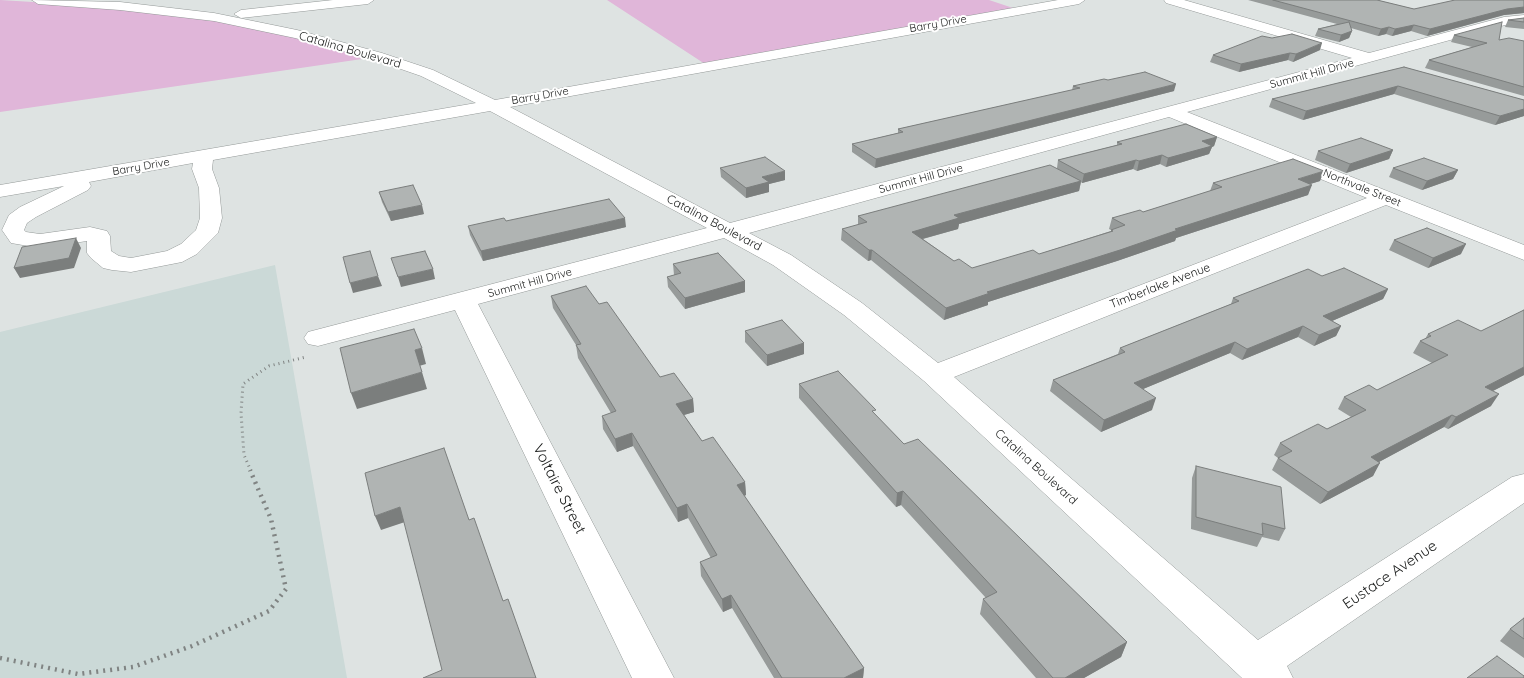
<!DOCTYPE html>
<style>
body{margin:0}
canvas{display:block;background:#dee3e2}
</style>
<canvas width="1524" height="678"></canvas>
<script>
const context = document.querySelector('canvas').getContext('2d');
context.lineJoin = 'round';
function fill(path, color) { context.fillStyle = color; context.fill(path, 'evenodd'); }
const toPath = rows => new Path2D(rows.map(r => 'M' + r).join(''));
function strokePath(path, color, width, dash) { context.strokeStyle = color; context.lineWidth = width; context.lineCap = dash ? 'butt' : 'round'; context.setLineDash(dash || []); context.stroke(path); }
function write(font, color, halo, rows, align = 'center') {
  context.font = font + ' Quicksand,sans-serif'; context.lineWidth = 4; context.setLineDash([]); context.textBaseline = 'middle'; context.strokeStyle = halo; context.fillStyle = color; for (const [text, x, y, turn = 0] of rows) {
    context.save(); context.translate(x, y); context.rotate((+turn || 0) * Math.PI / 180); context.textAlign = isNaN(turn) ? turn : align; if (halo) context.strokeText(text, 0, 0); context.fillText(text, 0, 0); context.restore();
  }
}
fill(toPath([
 [275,265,347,678,0,678,0,332]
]), '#cbd9d7');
fill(toPath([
 [0,0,115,7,209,19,291,36,344,51,362,59,0,112],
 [607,0,989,0,1013,8,705,64]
]), '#e0b6d9');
const minor = toPath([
 [32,0,120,2,214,13,297,30,382,53,433,70,495,100,1058,0,1085,0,1079,4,510,107,730,223,1352,58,1166,3,1164,0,1184,0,1369,53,1504,17,1524,15,1524,23,1505,25,1187,112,1524,245,1524,260,1386,205,954,377,1258,640,1512,477,1524,474,1524,503,1287,666,1293,678,1242,678,924,381,844,315,773,265,724,238,478,304,674,678,632,678,455,310,318,346,308,344,304,338,308,332,707,228,490,111,213,160,212,169,219,188,222,218,218,233,197,254,182,262,131,272,112,270,103,268,91,258,87,253,87,241,40,248,11,243,2,230,9,215,20,207,64,186,0,197,0,185,476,103,421,76,372,59,295,38,214,21,120,10,38,4,32,0],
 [1169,117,1367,198,938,363,862,303,791,255,749,233,1169,117],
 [193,163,192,169,199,188,200,218,196,230,181,244,167,251,131,258,119,256,111,251,110,236,107,231,90,227,40,234,26,232,24,230,27,223,36,217,88,190,91,186,89,182,193,163],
 [333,0,374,0,368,4,241,18,234,14,241,10,333,0]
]);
strokePath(minor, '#949998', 1);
strokePath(toPath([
 [251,471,244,455,241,413,243,384,269,366,306,357]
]), '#808483', 3, [1, 4]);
strokePath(toPath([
 [0,658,78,674,133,667,192,646,269,611,286,589,271,519,250,470]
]), '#808483', 4.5, [2, 5]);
fill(minor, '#fff');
fill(toPath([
 [1248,0,1377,0,1414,9,1524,0,1524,13,1504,15,1427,36,1411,31,1392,36,1386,34,1378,36,1351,28,1352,31,1349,38,1339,42,1315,36,1318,29,1337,24],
 [1524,18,1524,29,1505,27,1508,20],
 [1454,35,1499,40,1524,41,1524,96,1425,68,1429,60,1472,47,1451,42],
 [1320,50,1293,62,1288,60,1239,72,1210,62,1213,55],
 [1404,67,1524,100,1524,116,1495,125,1394,94,1303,120,1269,107,1272,99],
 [1108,80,1174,91,875,168,852,152,852,144,898,133,898,129,1072,90,1073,86],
 [1217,137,1214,146,1212,147,1209,154,1166,167,1160,164,1137,171,1133,169,1082,183,1081,182,1079,191,959,224,958,229,923,239,954,261,972,268,1039,254,1111,231,1111,230,1109,229,1112,218,1143,212,1210,191,1213,183,1320,181,1310,184,1308,195,1176,238,1175,241,1117,261,988,302,988,305,944,320,871,260,868,261,841,240,842,229,858,225,858,216,1057,168,1058,160,1117,145,1117,142],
 [1393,150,1389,159,1346,173,1315,160,1318,151],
 [720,168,785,180,769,184,769,192,746,198,721,177],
 [1393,168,1458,170,1453,179,1422,190,1389,177],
 [379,192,424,214,391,221,382,202],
 [468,226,626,227,483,261,470,235],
 [1394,240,1461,254,1428,268,1389,250],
 [673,264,745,281,745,292,685,309,668,287,667,277,674,275],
 [1322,276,1388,289,1383,299,1332,321,1341,326,1336,336,1314,346,1298,337,1242,360,1230,353,1143,389,1152,410,1101,432,1050,391,1053,380,1118,354,1120,348,1231,304,1233,298],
 [551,296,599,304,660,377,693,399,694,412,684,415,702,441,745,482,746,495,744,496,807,587,864,668,863,678,774,678,732,608,723,612,701,576,700,562,711,558,688,518,678,522,633,446,617,452,603,429,602,416,611,413,578,358,576,345,553,308],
 [1524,310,1524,375,1493,391,1491,406,1448,429,1444,427,1379,462,1373,476,1320,504,1272,470,1278,458,1274,455,1280,443,1327,429,1351,417,1338,409,1344,397,1377,390,1432,363,1413,353,1420,341,1425,339,1428,334,1481,331],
 [745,331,804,343,804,354,767,366,745,342],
 [799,384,875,415,904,444,1127,642,1121,657,1084,678,1036,678,980,614,983,599,986,598,901,505,896,507,799,398],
 [1196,466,1285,529,1279,541,1262,537,1257,547,1191,529,1192,478],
 [1524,618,1524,658,1500,641,1510,629]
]), '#979b9a');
fill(toPath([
 [1524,7,1524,13,1504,15,1427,36,1430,29,1507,9],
 [1414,25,1411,31,1392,36,1395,29],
 [1389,27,1386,34,1378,36,1381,29],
 [1352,31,1349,38,1339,42,1341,35],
 [1322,43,1320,50,1293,62,1296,54],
 [1290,53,1288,60,1239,72,1241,64],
 [1176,84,1174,91,875,168,876,159],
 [1398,86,1394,94,1303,120,1306,111],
 [1524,109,1524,116,1495,125,1500,116],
 [1217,137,1214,146,1212,147,1209,154,1166,167,1168,158,1202,141],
 [1393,150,1389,159,1346,173,1350,164],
 [1162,155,1160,164,1137,171,1139,161],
 [1136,160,1133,169,1082,183,1084,174],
 [1458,170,1453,179,1422,190,1427,181],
 [785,171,785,180,769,184,769,192,746,198,746,188,762,177],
 [1324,171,1320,181,1294,189,1298,179],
 [1081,181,1079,191,959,224,958,229,911,242,912,232,954,215],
 [1312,185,1308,195,1176,238,1175,241,1117,261,988,302,988,305,944,320,946,308,987,292,1175,229],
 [422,205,424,214,391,221,388,212],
 [625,218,626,227,483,261,481,251],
 [76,238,81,248,74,268,20,278,14,268],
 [1466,244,1461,254,1428,268,1433,258],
 [869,250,872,250,871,260,868,261],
 [433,269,435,279,401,287,398,277],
 [378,276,382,286,353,293,350,283],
 [745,281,745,292,685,309,685,298],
 [1388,289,1383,299,1318,327,1323,316],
 [1303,326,1298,337,1242,360,1247,349],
 [1341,326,1336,336,1314,346,1319,335],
 [1235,342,1230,353,1131,394,1134,383],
 [804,343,804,354,767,366,767,355],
 [422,348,426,364,419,366,415,350],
 [1524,367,1524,375,1477,399,1485,387],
 [422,372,427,389,357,409,351,393],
 [1499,394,1491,406,1448,429,1456,417],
 [1156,398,1152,410,1101,432,1104,420],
 [693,399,694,412,677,417,676,404],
 [1452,415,1444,427,1364,470,1371,457],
 [632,433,633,446,617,452,615,439],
 [1380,463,1373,476,1320,504,1328,492],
 [745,482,746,495,737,499,737,485],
 [903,491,901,505,896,507,897,493],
 [687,504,688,518,678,522,677,508],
 [400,507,405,522,381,530,375,516],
 [731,595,732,608,723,612,722,599],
 [1127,642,1121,657,1084,678,1065,678],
 [864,668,863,678,844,678]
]), '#7b7e7d');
const building = toPath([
 [1273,0,1377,0,1414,9,1455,0,1524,0,1524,7,1507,9,1430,29,1414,25,1395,29,1389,27,1381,29,1273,0],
 [1524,18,1524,22,1508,20,1524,18],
 [1349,22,1352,31,1341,35,1318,29,1349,22],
 [1502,22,1499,40,1509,38,1524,41,1524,87,1429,60,1487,43,1454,35,1502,22],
 [1292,34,1322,43,1296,54,1290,53,1241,64,1213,55,1262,36,1272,38,1292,34],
 [1404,67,1524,100,1524,109,1500,116,1398,86,1306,111,1272,99,1404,67],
 [1145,72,1176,84,876,159,852,144,903,132,898,129,1080,88,1073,86,1104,79,1108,80,1145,72],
 [1186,124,1217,137,1202,141,1212,146,1168,158,1162,155,1139,161,1136,160,1084,174,1058,160,1122,144,1117,142,1186,124],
 [1361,138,1393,150,1350,164,1318,151,1361,138],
 [765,157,785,171,762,177,769,182,746,188,720,168,765,157],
 [1424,158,1458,170,1427,181,1393,168,1424,158],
 [1293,159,1324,171,1298,179,1312,185,1175,229,1178,230,1120,250,987,292,990,293,946,308,872,250,869,250,842,229,867,222,858,216,1050,165,1081,181,954,215,959,218,912,232,954,261,959,259,972,268,1033,250,1039,254,1113,231,1111,230,1125,225,1112,218,1140,210,1143,212,1222,187,1213,183,1293,159],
 [413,185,422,205,388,212,379,192,413,185],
 [609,199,625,218,481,251,468,226,504,218,506,221,609,199],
 [1427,228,1466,244,1433,258,1394,240,1427,228],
 [76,238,69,258,14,268,22,247,76,238],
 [370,251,378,276,350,283,343,257,370,251],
 [425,251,433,269,398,277,391,258,425,251],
 [718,253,745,281,685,298,667,277,681,273,673,264,718,253],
 [1344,268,1388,289,1323,316,1341,326,1319,335,1303,326,1247,349,1235,342,1134,383,1156,398,1104,420,1053,380,1125,352,1120,348,1239,301,1233,298,1308,269,1322,276,1344,268],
 [586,286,599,304,607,302,660,377,674,373,693,399,676,404,702,441,713,437,745,482,737,485,807,587,864,668,844,678,782,678,731,595,722,599,700,562,717,555,687,504,677,508,632,433,615,439,602,416,616,411,576,345,581,344,551,296,586,286],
 [1524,310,1524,367,1485,387,1499,394,1456,417,1452,415,1371,457,1380,463,1328,492,1278,458,1292,451,1280,443,1318,424,1327,429,1366,410,1344,397,1369,385,1377,390,1448,355,1420,341,1431,336,1428,334,1458,320,1481,331,1524,310],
 [782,320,804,343,767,355,745,331,782,320],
 [414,329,422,348,415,350,422,372,351,393,340,348,414,329],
 [838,371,876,410,872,411,904,444,918,439,1127,642,1065,678,1053,678,983,599,997,592,903,491,897,493,799,384,838,371],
 [444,448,469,520,474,518,503,601,508,599,536,678,423,678,442,670,400,507,375,516,365,473,444,448],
 [1196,466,1281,487,1285,529,1262,523,1263,535,1196,517,1196,466],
 [1524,618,1524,639,1510,629,1524,618],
 [1497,656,1524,676,1524,678,1467,678,1497,656]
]);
fill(building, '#b0b4b3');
strokePath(building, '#7b7e7d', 1);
write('11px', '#181a19', '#fff', [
 ["Barry Drive",938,24,-10],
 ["Summit Hill Drive",1312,74,-15],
 ["Barry Drive",540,96,-10],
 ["Barry Drive",141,167,-10],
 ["Summit Hill Drive",921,179,-15],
 ["Northvale Street",1362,188,22],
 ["Summit Hill Drive",530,283,-15]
]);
write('12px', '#181a19', '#fff', [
 ["Catalina Boulevard",350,50,16],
 ["Catalina Boulevard",714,223,28],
 ["Timberlake Avenue",1160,286,-21],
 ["Catalina Boulevard",1036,467,42]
]);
write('15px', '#181a19', '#fff', [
 ["Voltaire Street",559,489,63],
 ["Eustace Avenue",1390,575,-34]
]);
</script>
